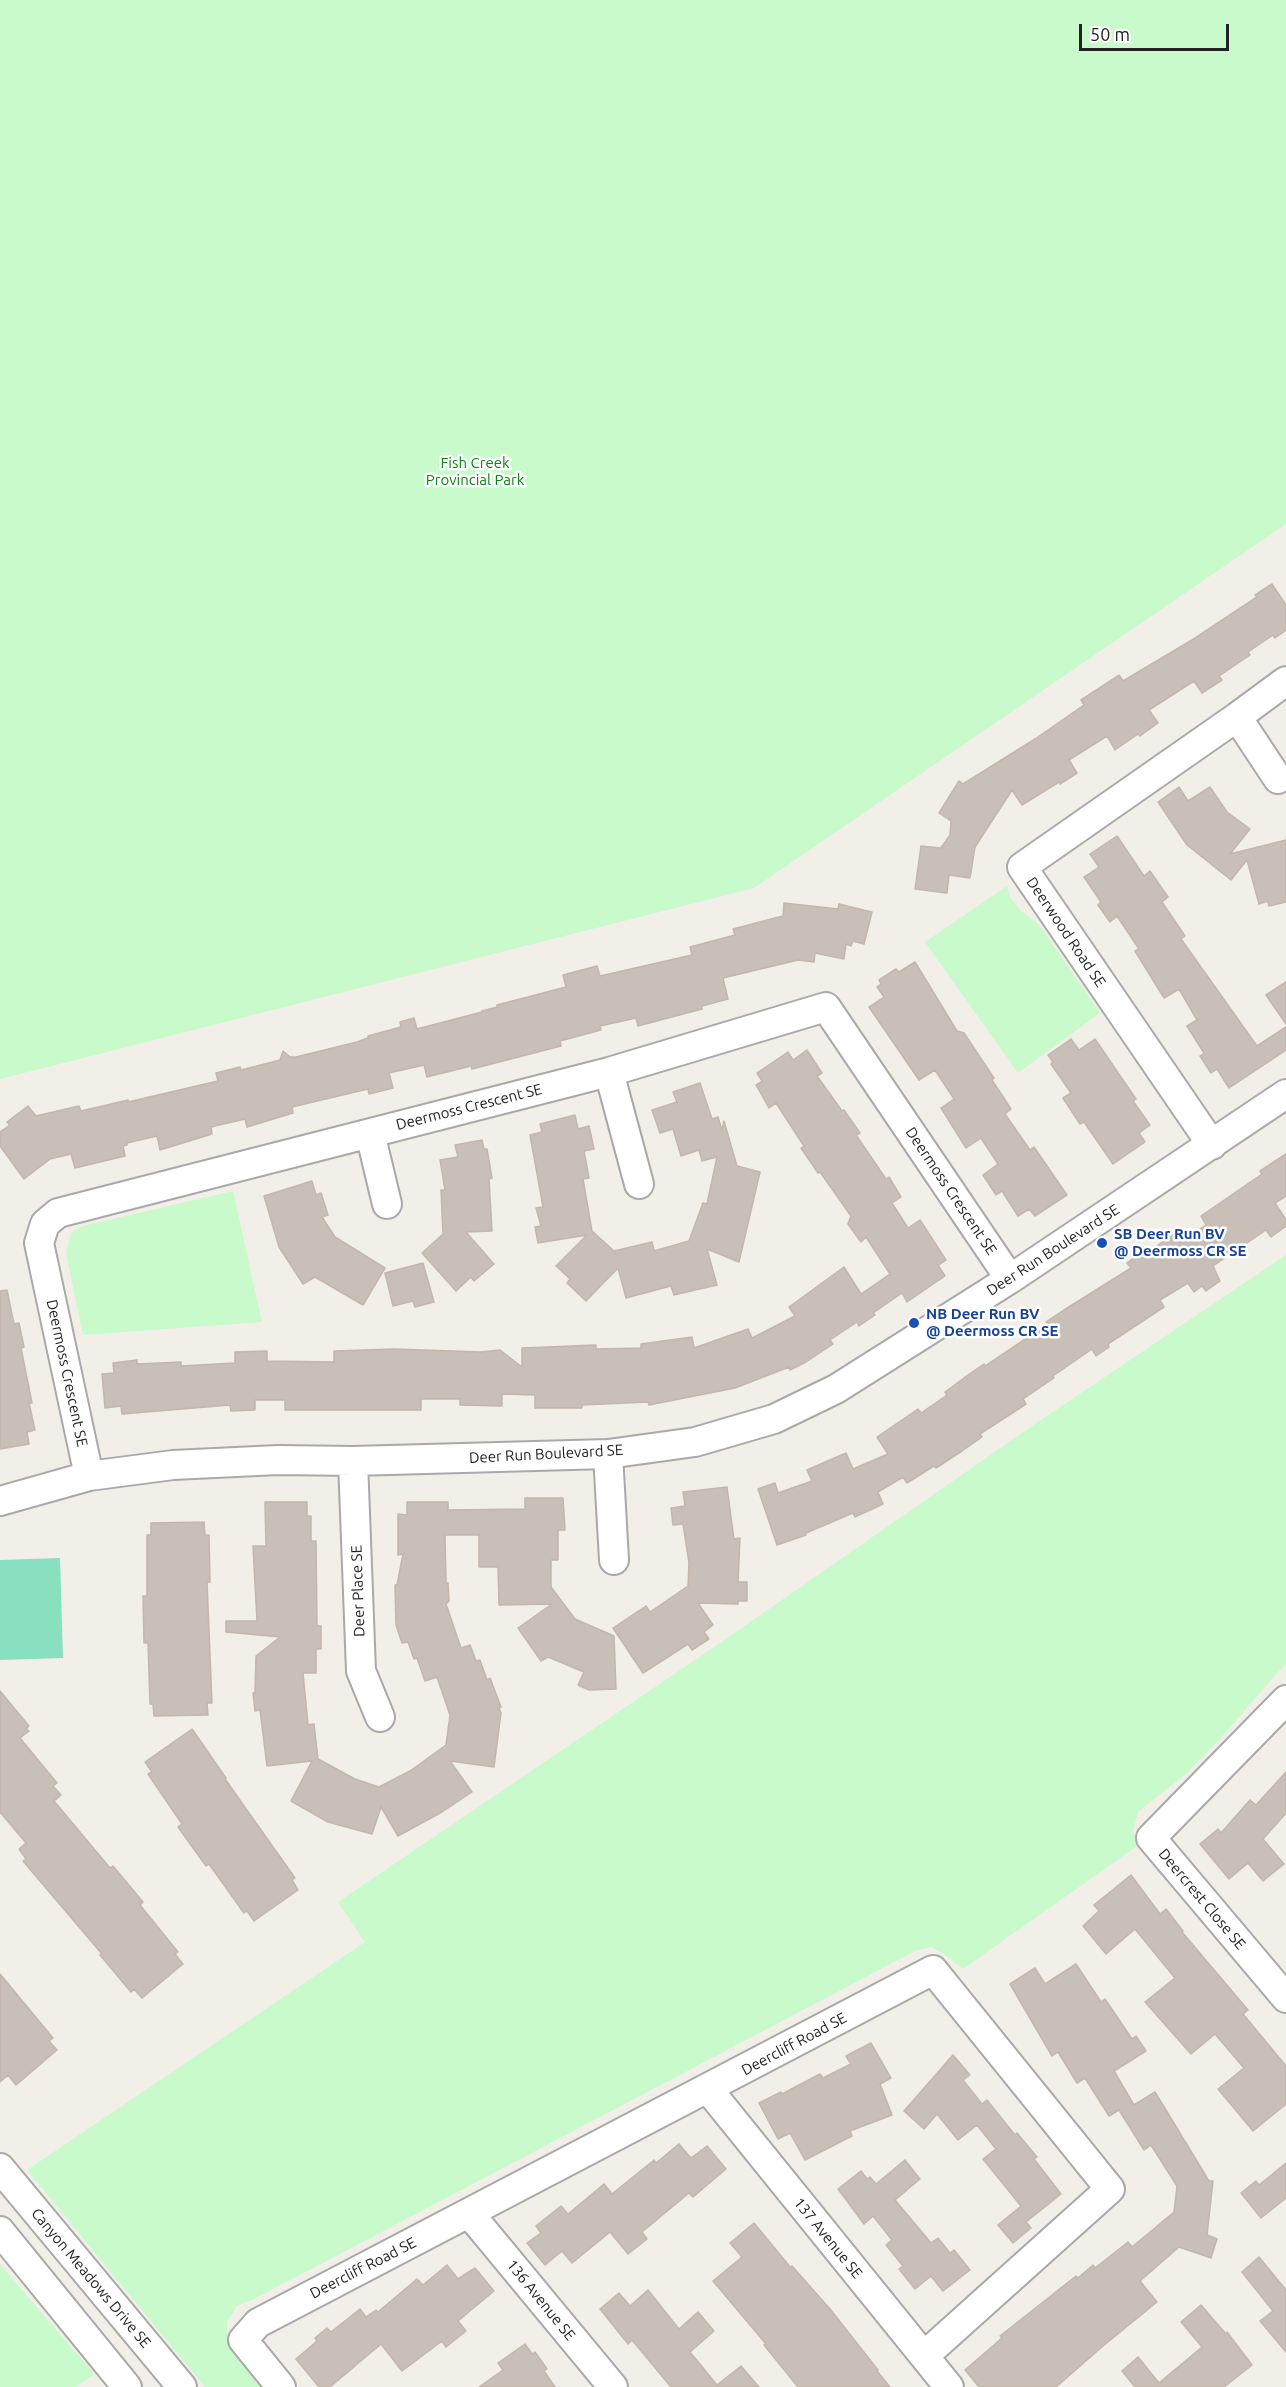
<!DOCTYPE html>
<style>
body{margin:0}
#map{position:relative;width:1286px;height:2387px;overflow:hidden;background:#f2efe9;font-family:Ubuntu,sans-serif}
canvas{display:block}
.scale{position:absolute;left:1079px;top:24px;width:150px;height:27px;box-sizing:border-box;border:3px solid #222;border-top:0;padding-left:8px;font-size:18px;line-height:21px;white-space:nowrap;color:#222;-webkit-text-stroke:4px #fff;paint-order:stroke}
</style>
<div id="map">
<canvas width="1286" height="2387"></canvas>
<div class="scale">50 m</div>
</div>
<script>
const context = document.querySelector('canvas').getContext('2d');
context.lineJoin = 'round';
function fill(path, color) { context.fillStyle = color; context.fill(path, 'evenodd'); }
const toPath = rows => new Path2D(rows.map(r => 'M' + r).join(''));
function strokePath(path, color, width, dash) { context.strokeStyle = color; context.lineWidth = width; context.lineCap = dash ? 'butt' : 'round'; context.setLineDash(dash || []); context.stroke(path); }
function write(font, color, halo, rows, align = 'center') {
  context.font = font + ' Ubuntu,sans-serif'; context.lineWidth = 5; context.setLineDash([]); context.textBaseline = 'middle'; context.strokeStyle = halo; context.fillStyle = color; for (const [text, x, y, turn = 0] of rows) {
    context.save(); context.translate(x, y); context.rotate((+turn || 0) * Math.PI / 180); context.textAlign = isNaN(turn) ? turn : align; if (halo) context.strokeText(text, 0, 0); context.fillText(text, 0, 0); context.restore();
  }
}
fill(toPath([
 [0,0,1286,0,1286,524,754,888,0,1079],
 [1007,886,1010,897,1021,911,1035,921,1043,930,1100,1013,1018,1073,925,942],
 [233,1191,262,1322,83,1335,66,1253,71,1233,83,1226],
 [1286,1255,1286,1663,1218,1741,1186,1774,1138,1812,1133,1832,1140,1844,963,1969,945,1955,931,1947,915,1951,319,2265,252,2300,237,2306,227,2322,227,2331,271,2387,205,2387,27,2170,365,1942,338,1902,720,1643,1032,1426],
 [0,2264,94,2374,76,2387,0,2387]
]), '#c8facc');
fill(toPath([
 [60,1558,63,1658,0,1660,0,1560]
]), '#88e0be');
const building = toPath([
 [1272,584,1286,605,1286,630,1275,638,1273,635,1248,652,1250,655,1219,676,1222,680,1202,693,1194,681,1149,710,1158,723,1140,736,1138,734,1115,750,1107,736,1069,760,1077,773,1060,784,1059,782,1022,805,1012,790,975,847,970,878,949,875,947,893,915,889,921,846,941,848,950,835,951,821,939,813,959,781,963,784,1035,739,1084,705,1081,700,1101,687,1119,675,1123,681,1192,640,1257,597,1255,595,1272,584],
 [1179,787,1188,801,1210,787,1227,812,1250,829,1230,854,1286,840,1286,902,1269,906,1268,901,1259,904,1247,860,1231,880,1187,845,1158,802,1179,787],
 [1117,836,1144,876,1150,871,1168,897,1162,902,1185,936,1181,939,1257,1046,1286,1027,1286,1050,1229,1088,1217,1069,1211,1073,1200,1056,1204,1053,1187,1026,1197,1020,1179,989,1164,998,1135,951,1139,949,1117,916,1110,922,1098,905,1101,902,1084,877,1099,867,1090,854,1117,836],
 [784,903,838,909,839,904,872,912,864,944,853,941,851,946,846,944,844,959,815,953,814,962,798,960,723,978,728,999,702,1006,702,1009,638,1026,636,1018,600,1026,601,1030,560,1041,561,1046,472,1069,471,1066,427,1077,424,1065,389,1073,393,1088,369,1094,368,1089,292,1107,293,1113,247,1127,245,1119,211,1127,212,1134,160,1150,157,1136,127,1143,127,1145,123,1146,125,1156,75,1168,71,1154,50,1159,24,1179,0,1146,0,1132,10,1125,7,1122,28,1106,36,1116,79,1106,81,1111,128,1100,128,1102,218,1081,216,1073,240,1067,241,1070,280,1060,283,1051,290,1057,296,1057,357,1042,368,1038,368,1036,401,1027,400,1022,414,1018,417,1029,482,1012,482,1011,497,1007,497,1005,566,987,563,975,597,966,600,976,692,955,690,947,735,935,733,929,783,916,784,903],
 [915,962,957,1031,964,1033,994,1078,992,1080,1011,1109,1005,1114,1030,1150,1034,1147,1067,1195,1035,1216,1029,1209,1018,1216,1002,1191,996,1195,983,1175,998,1164,981,1138,966,1148,941,1108,954,1099,935,1070,919,1080,869,1007,884,997,877,987,881,984,879,980,896,969,899,972,915,962],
 [1286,982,1286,1024,1266,995,1286,982],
 [1071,1039,1079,1050,1095,1039,1136,1099,1133,1101,1150,1125,1139,1133,1145,1142,1113,1164,1084,1122,1080,1124,1063,1098,1071,1093,1051,1064,1053,1062,1048,1055,1071,1039],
 [807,1050,822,1073,817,1076,842,1111,844,1110,860,1133,856,1135,886,1179,889,1177,901,1197,892,1203,908,1228,920,1220,946,1260,938,1265,945,1276,907,1302,902,1293,873,1313,875,1315,859,1326,857,1322,830,1340,833,1344,806,1362,790,1370,789,1367,735,1388,649,1405,648,1402,582,1405,582,1408,535,1408,535,1395,502,1394,502,1406,460,1405,460,1399,421,1399,421,1410,285,1410,285,1400,255,1400,255,1410,231,1411,230,1405,122,1414,121,1406,105,1408,102,1374,114,1373,113,1363,137,1360,137,1364,181,1362,181,1366,235,1363,235,1352,267,1351,267,1361,334,1362,334,1351,394,1349,481,1352,500,1350,522,1367,522,1348,596,1345,596,1349,641,1348,641,1344,692,1337,694,1348,748,1329,752,1338,795,1316,789,1307,844,1267,861,1294,890,1274,866,1237,861,1242,848,1224,851,1216,820,1172,818,1173,801,1148,804,1146,776,1103,769,1108,756,1085,762,1081,757,1073,788,1052,793,1060,807,1050],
 [700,1083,712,1119,718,1117,722,1130,724,1121,737,1166,760,1172,739,1262,707,1249,717,1285,674,1295,671,1286,626,1298,618,1268,586,1301,567,1283,570,1279,556,1266,587,1235,538,1243,535,1227,541,1226,536,1208,543,1207,530,1135,542,1132,540,1124,575,1115,578,1129,589,1126,594,1149,584,1151,589,1178,583,1179,592,1231,614,1251,652,1242,654,1251,689,1241,703,1203,707,1204,717,1157,702,1161,699,1150,681,1156,673,1129,660,1133,652,1110,677,1102,673,1092,700,1083],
 [482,1140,484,1149,487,1149,492,1178,489,1179,492,1231,466,1232,494,1264,474,1281,471,1277,456,1291,422,1253,443,1234,441,1190,445,1190,440,1160,458,1157,455,1145,482,1140],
 [1286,1154,1286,1196,1275,1203,1286,1220,1286,1226,1271,1237,1266,1230,1213,1266,1220,1281,1206,1291,1202,1286,1194,1292,1188,1283,1160,1300,1164,1307,1108,1344,1109,1347,1096,1356,1092,1349,1053,1376,1054,1378,1023,1399,1026,1404,980,1434,982,1437,962,1451,936,1468,934,1466,907,1483,903,1477,878,1492,883,1504,855,1517,853,1513,806,1533,806,1535,777,1545,758,1489,775,1483,778,1493,812,1481,807,1470,846,1453,853,1469,888,1454,877,1437,918,1409,921,1413,947,1395,945,1392,968,1375,984,1364,985,1366,1047,1324,1046,1322,1064,1310,1131,1268,1127,1263,1147,1248,1149,1251,1176,1233,1181,1242,1206,1225,1201,1216,1262,1174,1260,1171,1286,1154],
 [312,1181,316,1195,321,1193,328,1215,322,1217,335,1237,385,1268,363,1305,315,1277,303,1284,279,1247,264,1196,312,1181],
 [423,1263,434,1302,415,1307,413,1301,393,1306,385,1273,423,1263],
 [7,1290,14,1324,19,1323,24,1347,21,1348,32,1403,29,1403,35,1430,27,1432,29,1444,0,1449,0,1291,7,1290],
 [727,1487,734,1539,740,1538,738,1582,747,1582,747,1601,738,1601,738,1604,698,1603,713,1625,704,1632,709,1639,692,1650,688,1644,643,1673,613,1628,646,1606,650,1612,688,1586,689,1563,683,1524,673,1525,671,1508,685,1506,683,1492,727,1487],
 [525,1498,563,1498,565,1530,558,1530,558,1560,551,1560,551,1587,575,1619,614,1636,616,1689,589,1690,578,1685,584,1672,548,1657,541,1661,518,1628,552,1604,499,1605,498,1567,479,1567,479,1535,445,1535,446,1583,448,1583,449,1601,446,1604,461,1648,470,1645,476,1661,480,1660,487,1680,490,1678,501,1707,499,1708,501,1713,494,1767,450,1761,472,1792,442,1812,398,1836,381,1807,372,1834,328,1822,291,1801,312,1761,267,1766,260,1710,255,1711,253,1693,255,1693,256,1656,280,1637,226,1632,226,1621,257,1621,253,1546,266,1546,265,1502,307,1502,307,1516,311,1516,311,1541,316,1541,317,1626,321,1626,321,1649,316,1649,316,1673,303,1673,308,1725,314,1724,318,1759,355,1779,379,1787,410,1771,446,1745,450,1715,437,1677,425,1681,417,1658,414,1659,408,1642,402,1643,396,1625,395,1585,397,1585,403,1554,398,1555,398,1514,407,1515,407,1502,448,1502,448,1510,525,1509,525,1498],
 [204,1522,205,1535,209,1535,210,1582,207,1582,212,1703,207,1703,208,1715,154,1716,153,1704,150,1704,148,1643,144,1643,143,1596,147,1596,147,1535,151,1535,151,1523,204,1522],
 [0,1691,29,1726,26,1729,29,1731,20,1738,57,1783,53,1786,61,1795,54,1801,110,1868,113,1866,143,1902,140,1905,178,1952,175,1954,183,1964,142,1998,134,1989,131,1992,100,1955,102,1954,23,1861,26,1859,19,1849,26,1843,0,1812,0,1691],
 [192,1729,226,1778,225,1779,295,1878,292,1880,298,1890,254,1921,247,1911,244,1913,209,1864,206,1866,178,1827,182,1824,148,1774,152,1772,145,1762,192,1729],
 [1286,1772,1286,1813,1263,1839,1284,1864,1263,1881,1248,1863,1229,1879,1200,1844,1218,1829,1221,1833,1250,1800,1256,1805,1286,1772],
 [1131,1875,1160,1914,1166,1909,1183,1931,1182,1932,1248,2010,1243,2014,1286,2066,1286,2104,1253,2131,1218,2089,1244,2068,1215,2034,1191,2054,1145,2002,1175,1978,1135,1929,1106,1954,1083,1926,1099,1911,1094,1905,1131,1875],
 [1076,1964,1101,2002,1105,1999,1132,2039,1136,2036,1146,2051,1114,2071,1134,2105,1155,2092,1209,2181,1213,2181,1207,2235,1217,2239,1211,2258,1179,2247,1140,2281,1157,2302,1103,2346,1056,2387,979,2387,965,2370,1002,2338,1000,2336,1076,2276,1078,2278,1093,2265,1095,2268,1128,2242,1132,2247,1174,2212,1177,2186,1151,2145,1144,2150,1119,2110,1109,2116,1085,2078,1077,2083,1058,2052,1052,2056,1010,1984,1035,1968,1045,1984,1076,1964],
 [0,1974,53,2038,49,2041,57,2050,16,2085,8,2075,0,2082,0,1974],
 [871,2043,891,2078,880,2084,892,2115,850,2131,852,2136,805,2160,790,2133,778,2139,759,2103,781,2092,782,2094,820,2074,823,2078,851,2064,846,2056,871,2043],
 [953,2055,970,2075,963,2080,982,2104,987,2100,1015,2135,1017,2133,1037,2157,1034,2159,1061,2194,1026,2222,1031,2228,1013,2243,998,2225,1021,2206,983,2159,996,2149,977,2125,958,2140,937,2114,924,2129,904,2111,953,2055],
 [679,2144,691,2158,707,2146,726,2169,693,2197,689,2193,642,2232,647,2239,628,2254,610,2232,572,2263,562,2251,545,2265,527,2243,541,2233,536,2226,561,2206,568,2214,604,2184,612,2194,654,2160,656,2163,679,2144],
 [905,2160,920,2179,895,2200,931,2243,938,2238,950,2253,954,2250,970,2270,943,2291,931,2276,915,2289,899,2269,903,2266,886,2245,892,2240,873,2216,864,2224,838,2189,861,2171,867,2179,870,2177,876,2184,905,2160],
 [1286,2163,1286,2198,1261,2218,1241,2193,1256,2181,1259,2185,1286,2163],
 [754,2223,791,2268,792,2266,830,2309,878,2370,877,2371,890,2387,798,2387,764,2345,766,2344,713,2281,742,2257,730,2243,754,2223],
 [1259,2257,1286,2290,1286,2352,1260,2321,1273,2311,1242,2272,1259,2257],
 [447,2265,458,2279,475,2268,494,2291,458,2321,466,2331,446,2347,442,2341,402,2371,381,2344,330,2387,319,2387,296,2359,317,2341,315,2338,327,2328,331,2332,360,2309,366,2317,376,2310,378,2312,417,2279,423,2285,447,2265],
 [648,2290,679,2329,698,2312,714,2331,690,2352,717,2385,741,2366,759,2387,671,2387,632,2340,628,2344,600,2309,619,2293,630,2306,648,2290],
 [1201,2305,1226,2334,1227,2332,1252,2365,1224,2387,1135,2387,1122,2371,1138,2357,1159,2383,1202,2347,1181,2322,1201,2305],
 [525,2344,532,2354,535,2352,547,2369,544,2371,555,2387,479,2387,503,2370,498,2363,525,2344]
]);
fill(building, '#c7bfb8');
strokePath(building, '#c4b6ab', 1.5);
const minor = toPath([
 [1237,717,1278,779],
 [609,1072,639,1184],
 [370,1133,387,1204],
 [1212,1145,1022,867,1237,717,1286,681],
 [608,1454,614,1560],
 [353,1461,361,1671,380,1717],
 [89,1476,39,1243,45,1224,58,1213,609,1072,826,1007,1010,1279],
 [0,1501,89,1476,173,1465,278,1460,353,1461,608,1454,695,1442,774,1419,836,1389,1010,1279,1286,1094],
 [1286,1700,1151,1838,1286,1998],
 [708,2089,949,2387],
 [0,2168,182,2387],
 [469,2213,613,2387],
 [0,2231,127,2387],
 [281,2387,243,2340,258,2323,933,1970,1110,2189,924,2356]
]);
strokePath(minor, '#a9a9a9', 32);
strokePath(minor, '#fff', 28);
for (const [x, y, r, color] of [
 [1102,1243,6,"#1a4fb4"],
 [914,1323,6,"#1a4fb4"]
]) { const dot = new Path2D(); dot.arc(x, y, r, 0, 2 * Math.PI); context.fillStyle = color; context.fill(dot); strokePath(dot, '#fff', 2); }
write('15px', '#0c8416', '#fff', [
 ["Fish Creek",475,463],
 ["Provincial Park",475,480]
]);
write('15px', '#222', '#fff', [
 ["Deerwood Road SE",1066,932,56],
 ["Deermoss Crescent SE",469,1107,-14],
 ["Deermoss Crescent SE",951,1191,56],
 ["Deer Run Boulevard SE",1053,1250,-33],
 ["Deermoss Crescent SE",67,1373,78],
 ["Deer Run Boulevard SE",546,1454,-3],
 ["Deer Place SE",358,1591,-92],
 ["Deercrest Close SE",1202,1899,50],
 ["Deercliff Road SE",794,2044,-28],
 ["137 Avenue SE",828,2238,51],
 ["Deercliff Road SE",363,2268,-27],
 ["Canyon Meadows Drive SE",91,2278,50],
 ["136 Avenue SE",541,2300,51]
]);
write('bold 15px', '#164399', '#fff', [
 ["SB Deer Run BV",1114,1234],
 ["@ Deermoss CR SE",1114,1251],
 ["NB Deer Run BV",926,1314],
 ["@ Deermoss CR SE",926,1331]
], 'left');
</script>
